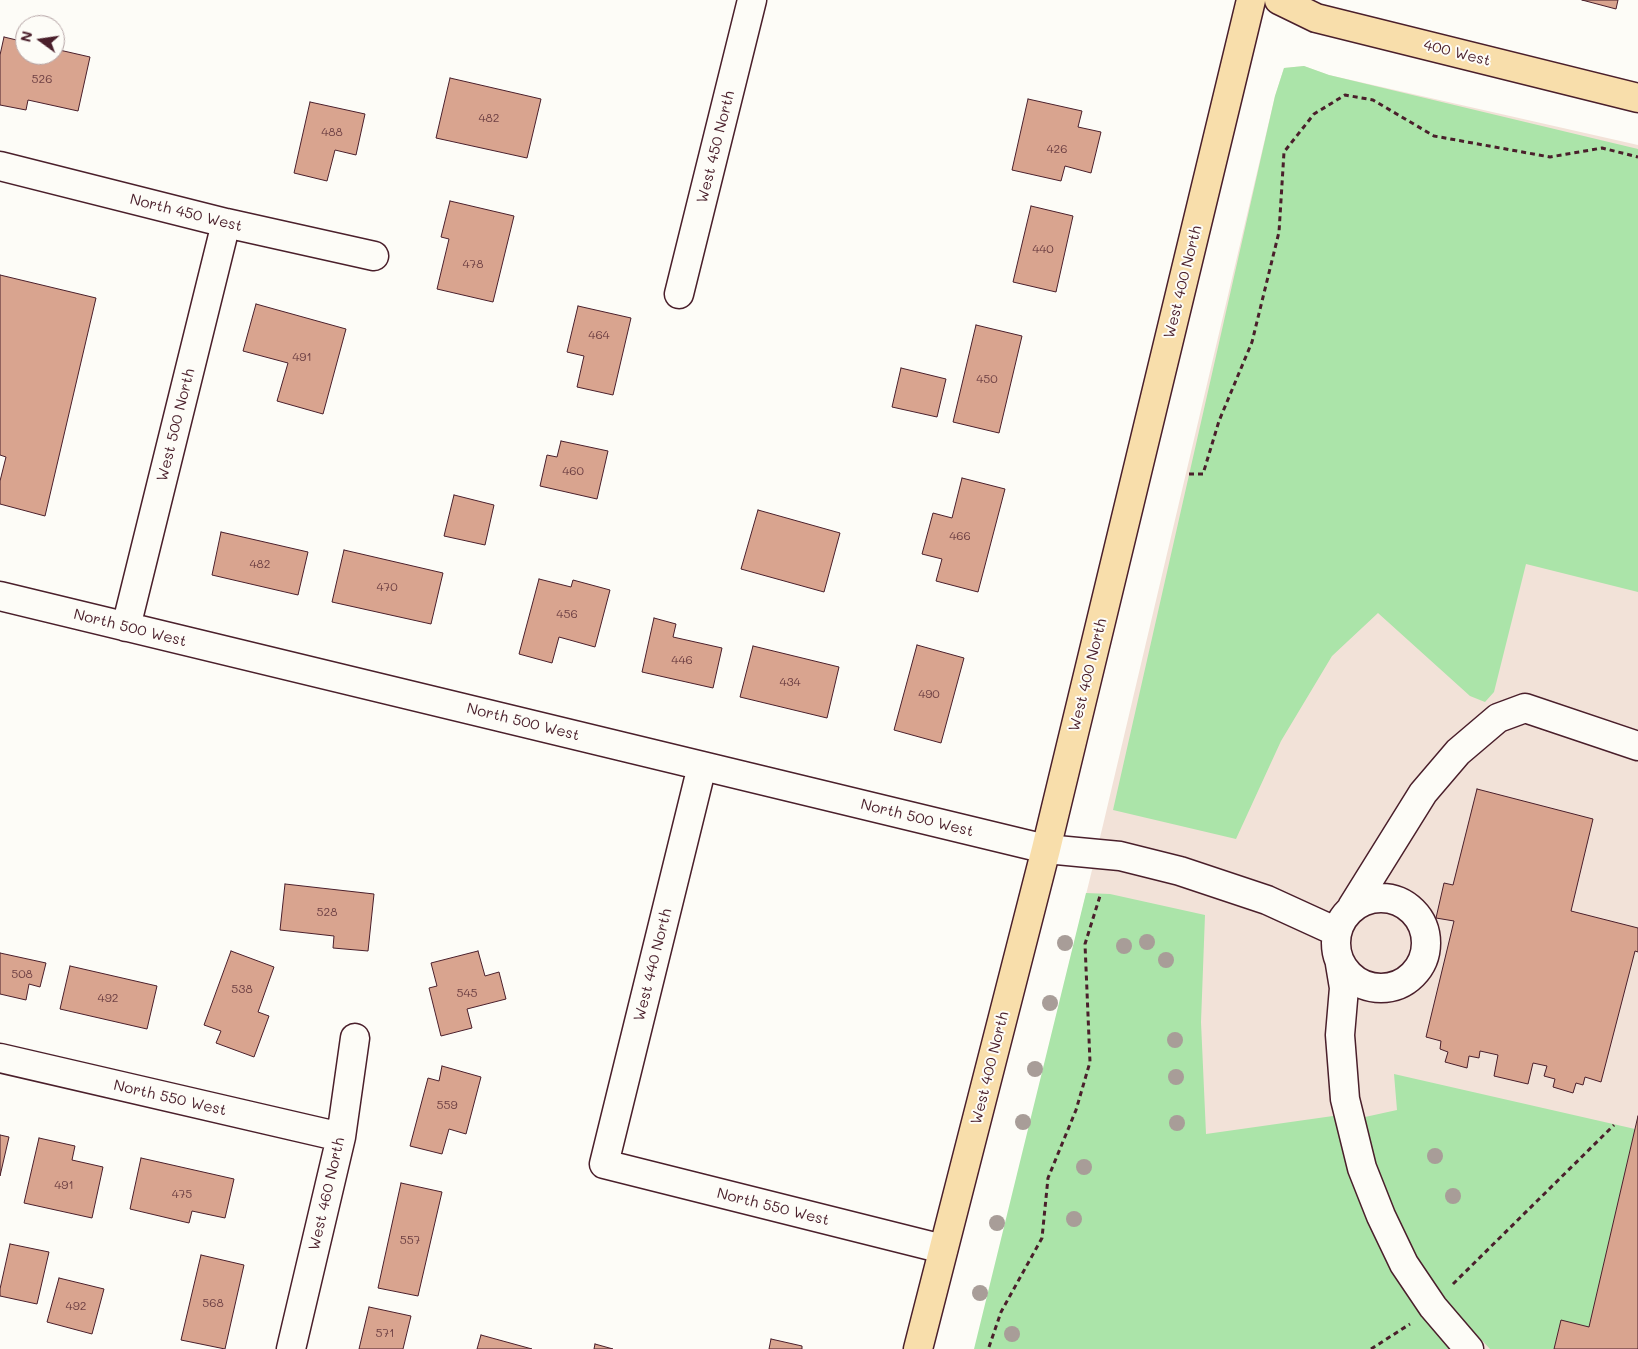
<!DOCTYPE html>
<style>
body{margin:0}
#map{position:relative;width:1638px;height:1349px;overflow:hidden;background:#fdfcf7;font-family:Mali,sans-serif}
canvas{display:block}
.north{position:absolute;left:15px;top:15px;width:50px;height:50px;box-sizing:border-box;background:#fdfcf7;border:1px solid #b5a4a5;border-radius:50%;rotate:284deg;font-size:14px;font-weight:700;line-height:20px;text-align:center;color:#4a1f2b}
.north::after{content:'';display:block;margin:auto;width:18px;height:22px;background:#4a1f2b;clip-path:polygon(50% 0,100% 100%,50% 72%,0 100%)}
</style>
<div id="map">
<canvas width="1638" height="1349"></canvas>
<div class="north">N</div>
</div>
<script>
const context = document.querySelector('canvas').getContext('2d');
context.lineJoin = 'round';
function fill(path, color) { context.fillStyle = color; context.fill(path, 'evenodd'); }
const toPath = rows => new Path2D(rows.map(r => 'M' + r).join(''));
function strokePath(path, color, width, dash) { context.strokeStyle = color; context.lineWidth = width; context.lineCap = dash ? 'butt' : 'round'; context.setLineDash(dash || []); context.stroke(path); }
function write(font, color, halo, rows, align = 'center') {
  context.font = font + ' Mali,sans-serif'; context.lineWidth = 4; context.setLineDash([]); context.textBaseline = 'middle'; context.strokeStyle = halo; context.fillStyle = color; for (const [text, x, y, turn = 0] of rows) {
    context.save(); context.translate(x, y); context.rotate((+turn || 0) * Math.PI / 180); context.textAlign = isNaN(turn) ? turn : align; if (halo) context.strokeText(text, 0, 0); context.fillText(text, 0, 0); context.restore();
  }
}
fill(toPath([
 [1304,66,1329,75,1638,145,1638,1349,975,1349,1103,825,1275,96,1284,68]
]), '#f2e2d8');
fill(toPath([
 [1304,66,1329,75,1638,149,1638,592,1526,564,1494,692,1485,702,1470,696,1378,613,1332,656,1281,741,1236,839,1113,810,1275,96,1284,68],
 [1086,893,1110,894,1205,915,1201,1022,1206,1134,1340,1115,1389,1261,1422,1316,1454,1349,974,1349],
 [1394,1074,1635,1129,1589,1327,1561,1320,1554,1349,1490,1349,1441,1296,1410,1251,1373,1161,1365,1117,1397,1110]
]), '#abe4a9');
const building = toPath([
 [1582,0,1618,0,1616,9,1582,0],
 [4,37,25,42,25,55,55,55,55,49,90,57,78,111,28,100,26,110,0,105,0,55,4,37],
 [450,78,541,99,527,158,436,138,450,78],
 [1028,99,1082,111,1078,127,1101,132,1091,173,1065,166,1061,181,1012,170,1028,99],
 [310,102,365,114,356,155,335,150,327,181,294,173,310,102],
 [450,201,514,216,493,302,437,289,449,239,441,237,450,201],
 [1031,206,1073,216,1056,292,1013,282,1031,206],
 [0,275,96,298,45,516,0,504,0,481,6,457,0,455,0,275],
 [256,304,346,329,323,414,277,401,288,363,243,351,256,304],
 [578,306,631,318,613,395,577,387,584,356,567,352,578,306],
 [976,325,1022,336,999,433,953,422,976,325],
 [901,368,946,379,937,417,892,407,901,368],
 [561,441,608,451,597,499,540,486,547,455,557,457,561,441],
 [962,478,1005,489,978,592,936,581,942,559,922,554,933,513,952,518,962,478],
 [454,495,494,505,485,545,444,536,454,495],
 [758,510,840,533,824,592,741,569,758,510],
 [221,532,308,552,298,595,212,575,221,532],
 [344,550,443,573,431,624,332,602,344,550],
 [539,579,571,587,573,580,610,590,595,647,559,637,552,663,519,654,539,579],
 [654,618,676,624,673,637,722,648,713,688,642,672,654,618],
 [917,645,964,658,941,743,894,730,917,645],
 [753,646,839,667,827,718,740,697,753,646],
 [1477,789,1593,819,1571,911,1638,928,1638,952,1635,951,1601,1082,1585,1077,1583,1085,1576,1083,1573,1093,1553,1087,1555,1079,1544,1076,1547,1066,1533,1063,1528,1084,1494,1076,1498,1055,1480,1051,1479,1058,1469,1056,1467,1068,1445,1062,1448,1052,1440,1049,1441,1041,1426,1037,1454,921,1436,918,1444,883,1453,885,1477,789],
 [285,884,374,894,368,951,333,948,334,936,280,930,285,884],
 [231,951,274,967,258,1012,269,1016,254,1057,216,1043,221,1031,204,1025,231,951],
 [478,951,485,976,499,972,506,999,467,1009,472,1028,441,1036,429,988,437,986,431,963,478,951],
 [0,953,46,963,40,987,29,984,26,1000,0,994,0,953],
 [70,966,157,986,147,1029,60,1009,70,966],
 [442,1066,481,1077,466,1134,449,1129,442,1154,410,1146,428,1078,439,1081,442,1066],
 [1638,1116,1638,1349,1554,1349,1561,1320,1589,1327,1638,1116],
 [0,1135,9,1137,0,1176,0,1135],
 [39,1138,75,1146,72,1160,103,1167,92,1218,24,1203,39,1138],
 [141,1158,234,1179,225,1218,192,1211,189,1223,130,1209,141,1158],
 [401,1183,442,1192,418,1296,378,1288,401,1183],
 [10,1244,49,1252,37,1304,0,1296,0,1289,10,1244],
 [201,1255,244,1265,225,1349,181,1340,201,1255],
 [59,1278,104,1289,92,1334,47,1322,59,1278],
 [369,1307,411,1316,403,1349,359,1349,369,1307],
 [481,1335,532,1349,477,1349,481,1335],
 [771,1339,802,1346,802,1349,769,1349,771,1339],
 [595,1344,613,1349,594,1349,595,1344]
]);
fill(building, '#d9a48f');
strokePath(building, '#4a1f2b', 1);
const minor = toPath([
 [0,166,226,223,374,256],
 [679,294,752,0],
 [0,596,1046,849,1120,856,1180,871,1267,900,1337,932],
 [126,627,226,223],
 [702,766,604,1164,943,1249],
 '1336 943a45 45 0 1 1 90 0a45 45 0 1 1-90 0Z',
 [1352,907,1423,793,1458,752,1498,718,1525,708,1638,746],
 [1340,964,1344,988,1340,1035,1345,1099,1362,1168,1381,1216,1404,1264,1433,1307,1469,1349],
 [0,1058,341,1137],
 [291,1349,341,1137,355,1038]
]);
const major = toPath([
 [1279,0,1316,18,1638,98],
 [918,1349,1046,849,1251,0]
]);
strokePath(minor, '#4a1f2b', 31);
strokePath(major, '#4a1f2b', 31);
strokePath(toPath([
 [1189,474,1203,474,1219,421,1252,342,1279,232,1284,152,1314,114,1345,95,1373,100,1434,136,1550,157,1602,148,1638,157],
 [1453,1284,1614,1125],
 [989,1347,1001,1312,1042,1238,1048,1178,1076,1110,1090,1062,1085,944,1100,896],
 [1371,1349,1410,1324]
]), '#4a1f2b', 3, [5, 4]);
strokePath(minor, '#fdfcf7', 28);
strokePath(major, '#f8deab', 28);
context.fillStyle = '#a89d98';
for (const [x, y] of [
 [1147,942],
 [1065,943],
 [1124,946],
 [1166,960],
 [1050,1003],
 [1175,1040],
 [1035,1069],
 [1176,1077],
 [1023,1122],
 [1177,1123],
 [1435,1156],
 [1084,1167],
 [1453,1196],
 [1074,1219],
 [997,1223],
 [980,1293],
 [1012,1334]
]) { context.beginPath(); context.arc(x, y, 8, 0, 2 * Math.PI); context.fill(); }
write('12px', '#6e4044', null, [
 ["526",42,79],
 ["482",489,118],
 ["488",332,132],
 ["426",1057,149],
 ["440",1043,249],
 ["478",473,264],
 ["464",599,335],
 ["491",302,357],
 ["450",987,379],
 ["460",573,471],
 ["466",960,536],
 ["482",260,564],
 ["470",387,587],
 ["456",567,614],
 ["446",682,660],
 ["434",790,682],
 ["490",929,694],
 ["528",327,912],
 ["508",22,974],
 ["538",242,989],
 ["545",467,993],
 ["492",108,998],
 ["559",447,1105],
 ["491",64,1185],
 ["475",182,1194],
 ["557",410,1240],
 ["568",213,1303],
 ["492",76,1306],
 ["571",385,1333]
]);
write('15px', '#4a1f2b', '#fdfcf7', [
 ["400 West",1457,53,14],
 ["West 450 North",716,147,-76],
 ["North 450 West",186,213,14],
 ["West 400 North",1183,282,-76],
 ["West 500 North",176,425,-76],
 ["North 500 West",130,628,14],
 ["West 400 North",1088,675,-76],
 ["North 500 West",523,722,14],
 ["North 500 West",917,818,14],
 ["West 440 North",653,965,-76],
 ["West 400 North",990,1068,-76],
 ["North 550 West",170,1098,13],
 ["West 460 North",327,1194,-77],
 ["North 550 West",773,1207,14]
]);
</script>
